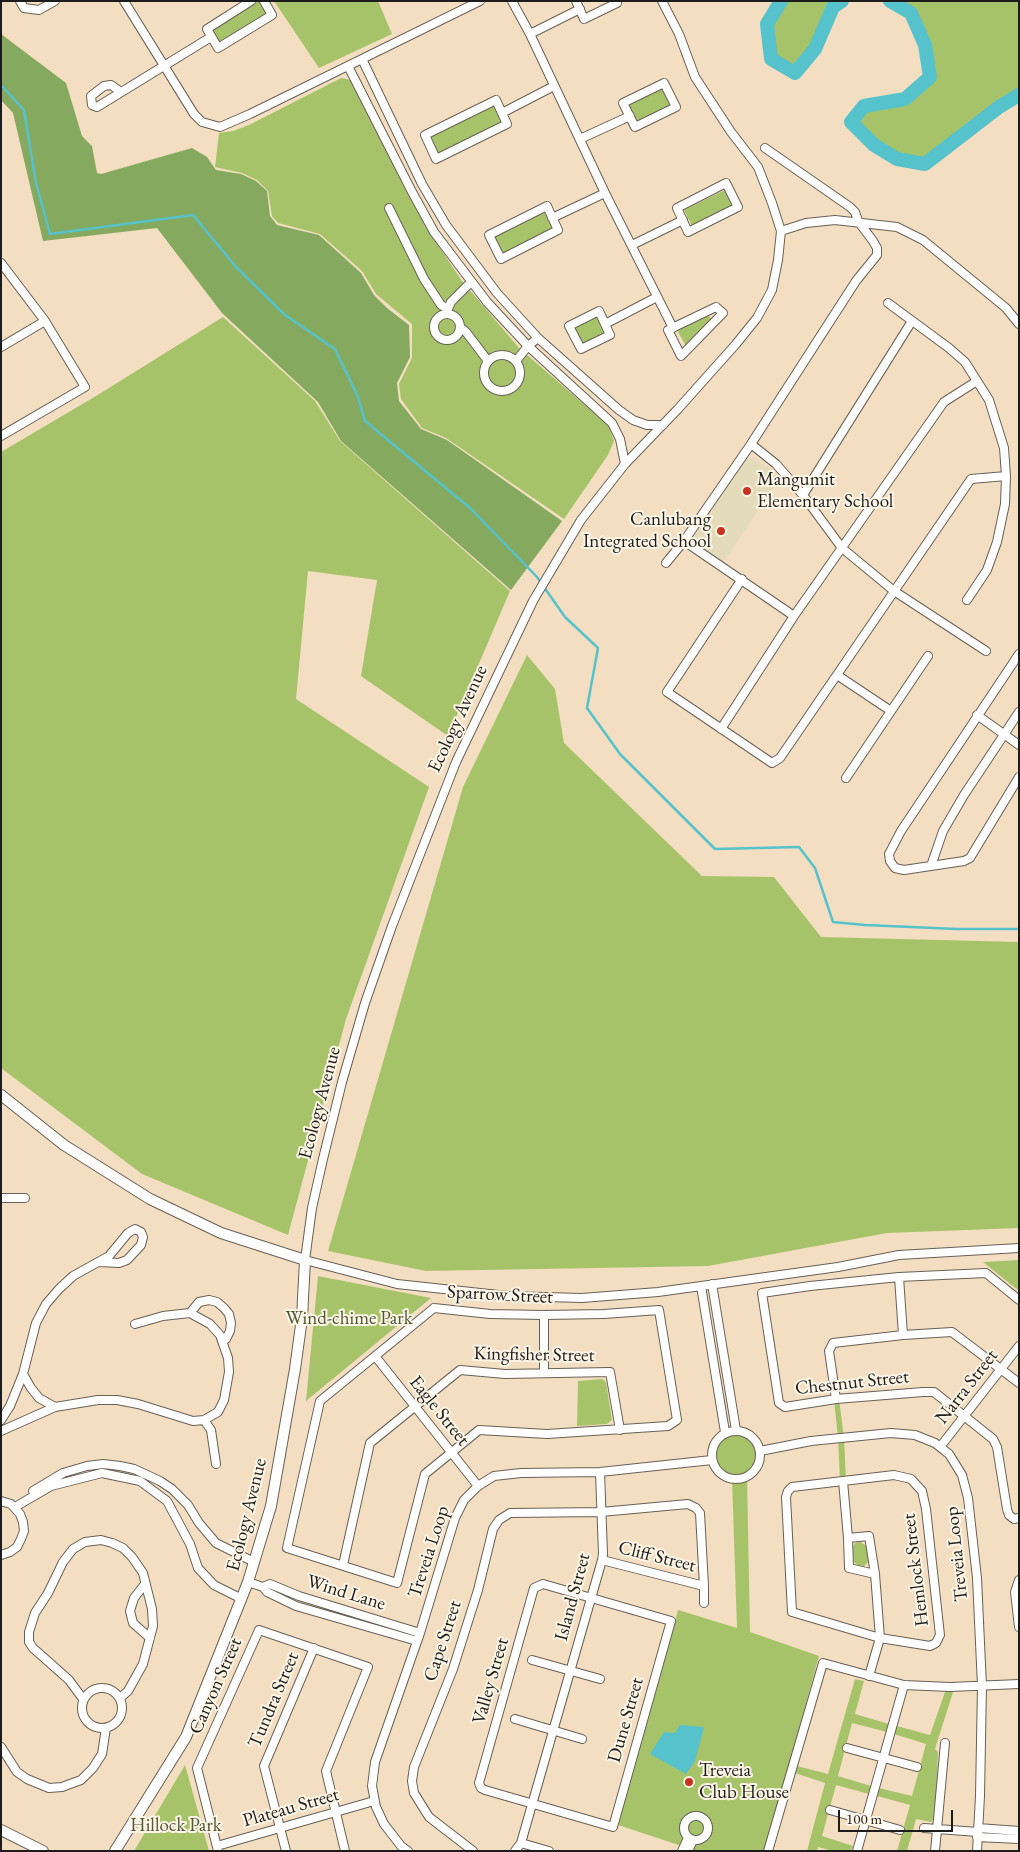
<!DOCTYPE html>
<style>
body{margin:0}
#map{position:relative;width:1020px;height:1852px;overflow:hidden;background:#f4dec1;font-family:"EB Garamond",serif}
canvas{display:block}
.frame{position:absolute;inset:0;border:2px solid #1c1c1c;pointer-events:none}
.scale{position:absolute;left:838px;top:1810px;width:115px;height:22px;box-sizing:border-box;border:2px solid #1c1c1c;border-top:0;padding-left:6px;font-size:15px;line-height:18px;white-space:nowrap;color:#1c1c1c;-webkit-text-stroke:4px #fcf5e5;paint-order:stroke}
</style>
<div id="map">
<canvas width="1020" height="1852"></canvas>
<div class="frame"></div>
<div class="scale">100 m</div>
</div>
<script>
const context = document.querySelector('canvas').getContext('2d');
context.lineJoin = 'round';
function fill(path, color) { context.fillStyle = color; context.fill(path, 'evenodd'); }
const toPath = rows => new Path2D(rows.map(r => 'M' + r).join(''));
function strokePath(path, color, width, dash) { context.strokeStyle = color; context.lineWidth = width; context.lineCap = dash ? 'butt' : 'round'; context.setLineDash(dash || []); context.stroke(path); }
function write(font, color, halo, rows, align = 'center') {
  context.font = font + ' "EB Garamond",serif'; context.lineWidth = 4; context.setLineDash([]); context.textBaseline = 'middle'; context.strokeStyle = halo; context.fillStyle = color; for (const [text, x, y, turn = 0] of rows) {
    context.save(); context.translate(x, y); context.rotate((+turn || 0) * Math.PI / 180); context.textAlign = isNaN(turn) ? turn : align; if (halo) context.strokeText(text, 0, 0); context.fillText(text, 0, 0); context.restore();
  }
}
fill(toPath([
 [746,458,754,458,772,470,779,479,723,563,695,544,693,539]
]), '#e3dbba');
fill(toPath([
 [254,1,263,1,270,14,219,46,209,30],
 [274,1,378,1,392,34,319,68],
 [781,1,842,1,833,7,815,49,795,73,771,59,767,24],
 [890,1,1019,1,1019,95,999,107,925,164,897,159,874,145,851,122,864,106,905,99,930,77,925,45,911,13],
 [341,78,351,80,425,226,462,281,519,348,608,425,614,441,608,455,564,519,446,438,422,428,401,399,399,384,412,358,412,324,376,294,362,271,320,234,278,223,272,216,268,191,257,180,242,173,215,167,219,133,233,131,249,125],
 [662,88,671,106,636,123,627,105],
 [495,103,504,122,438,155,428,137],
 [725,190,732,205,692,226,684,210],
 [544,211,553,228,503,255,494,237],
 [707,315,712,319,686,346,677,330],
 [597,316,607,334,583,346,573,328],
 [223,317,315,401,340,441,510,591,448,736,361,676,377,580,308,571,296,699,429,787,346,1019,288,1235,142,1174,1,1068,1,452,96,396],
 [527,655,555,689,564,743,702,876,774,877,821,937,1019,942,1019,1228,887,1233,708,1266,426,1271,328,1251,463,787],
 [1019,1260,1019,1291,983,1262],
 [318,1276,431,1298,306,1401],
 [602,1379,606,1382,612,1420,607,1424,577,1426,578,1381],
 [834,1399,839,1399,844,1438,846,1481,840,1481,838,1438],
 '715 1454a21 21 0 1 1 42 0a21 21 0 1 1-42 0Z',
 [747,1477,750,1632,819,1656,765,1851,697,1851,618,1825,678,1610,737,1628,732,1479],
 [860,1542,867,1546,868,1562,863,1567,858,1566,854,1562,853,1547,855,1543],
 [855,1679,864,1681,855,1714,889,1724,887,1732,852,1723,838,1776,871,1786,869,1794,836,1785,822,1836,853,1846,851,1851,833,1851,818,1847,817,1851,807,1851,825,1783,795,1773,797,1766,828,1774],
 [946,1689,954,1689,935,1749,938,1752,935,1817,931,1822,916,1819,907,1851,897,1851,910,1805,877,1796,879,1788,912,1796,926,1744,894,1734,897,1726,930,1735],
 [185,1765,209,1851,134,1851]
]), '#a7c36a');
fill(toPath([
 [1,34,66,83,82,136,92,146,97,173,101,174,192,148,207,157,216,170,241,174,256,181,267,191,270,216,277,225,319,235,361,273,374,295,387,308,409,325,410,357,397,383,399,401,421,429,447,440,562,521,511,590,341,441,318,402,222,313,157,228,43,241,13,113,1,100]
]), '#85a95e');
fill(toPath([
 [680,1725,704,1727,695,1761,686,1774,650,1754,664,1732,675,1733]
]), '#55c2cc');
strokePath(toPath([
 [1,85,24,110,36,183,50,234,193,215,236,267,285,315,335,349,358,397,365,421,470,508,537,577,565,617,598,648,587,708,620,754,715,849,799,847,815,868,833,922,865,925,957,929,1019,929]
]), '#55c2cc', 2.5);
strokePath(toPath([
 [781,1,767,24,771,59,795,73,815,49,833,7,842,1],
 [890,1,911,13,925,45,930,77,905,99,864,106,851,122,874,145,897,159,925,164,999,107,1019,95]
]), '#55c2cc', 14);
const street = toPath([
 [20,1,24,8,39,10,55,1],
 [124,1,194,114,202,122,220,127,250,114,480,1],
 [251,1,207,29,218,48,272,15,264,1],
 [512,1,530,34,605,193,673,328],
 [576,1,584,19,617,3,616,1],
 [662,1,679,34,695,77,731,132,758,167,772,203,781,231],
 [530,34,580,9],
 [362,59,422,184,446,225,497,293,538,338,619,410,633,420,647,425,663,425],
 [348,66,411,190,434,232,487,302,528,346,612,423,620,439,625,464],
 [664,83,676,107,635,127,623,103,664,83],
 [121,92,111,85,104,86,91,96,92,105,97,107,211,37],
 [496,100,507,124,436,159,425,135,496,100],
 [502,113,554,86],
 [580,139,630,116],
 [726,183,738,207,688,232,677,208,726,183],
 [547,206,558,230,501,259,489,235,547,206],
 [389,208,424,279,441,305,448,309],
 [552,218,605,193],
 [632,245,683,220],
 [1,263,45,321,85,387,1,436],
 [888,303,949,348,965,362,989,400,1004,448,1006,476,1005,504,997,542,987,570,967,600],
 [716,307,723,313,681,356,668,330,716,307],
 [599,311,610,335,581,349,569,326,599,311],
 [446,313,451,302,471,282],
 '434 327a13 13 0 1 1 26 0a13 13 0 1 1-26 0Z',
 [605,324,657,297],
 [1019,324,1006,308,923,240,897,227,835,220,806,223,781,231,778,260,772,290,757,318,736,344,678,409,625,464,581,520,533,601,456,762,392,926,365,1003,342,1082,323,1159,312,1208,305,1260,397,1284,508,1296,582,1298,658,1292,838,1267,899,1255,1019,1248],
 [460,327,466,332,488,361],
 [1,347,45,321],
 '484 373a18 18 0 1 1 36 0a18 18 0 1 1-36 0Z',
 [516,361,528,346,538,338],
 [751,444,776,464,803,495,842,548,894,591,986,651],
 [803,495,912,321],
 [684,541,794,616],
 [666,563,684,541,751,444,856,281,877,255,877,248,873,241,858,221,855,212,850,207,765,148],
 [742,579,667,692,772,763,780,758,971,479,1006,476],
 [1019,654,901,831,889,854,890,861,895,868,904,870,964,861,970,858,1019,777],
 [837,675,891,711],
 [977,715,1019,745],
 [721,729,794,616,944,402,977,381],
 [846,778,928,656],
 [931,866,943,831,964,795,1019,712],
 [1,1198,25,1198],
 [899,1277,903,1335],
 [712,1284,736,1430],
 [701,1286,725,1432],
 [1019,1300,986,1273,899,1277,810,1286,762,1293,779,1403,785,1407,836,1399,923,1392,934,1392,993,1439,997,1447,1007,1509,1009,1515,1014,1519,1019,1518],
 [434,1308,490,1314,544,1315,604,1314,659,1310,677,1420,668,1426,547,1434,479,1430,425,1474,397,1583,287,1548,320,1401,434,1308],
 [190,1313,199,1302,209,1300,217,1302,224,1308,229,1314,231,1323,230,1331,226,1339,223,1340],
 [544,1315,544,1373],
 [375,1356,478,1486],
 [23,1374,36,1323,46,1304,59,1289,73,1276,109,1256,128,1233,135,1229,141,1232,143,1237,141,1245,127,1260,119,1263,99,1262],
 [836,1399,829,1351,833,1343,903,1335,952,1332,1019,1383],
 [1,1420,10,1406,23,1374,31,1388,39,1398,55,1407],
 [204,1420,211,1430,216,1464],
 '712 1455a24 24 0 1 1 48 0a24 24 0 1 1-48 0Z',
 [1,1431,55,1407,98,1400,117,1400,138,1404,193,1421,204,1420,218,1412,224,1400,229,1372,228,1358,220,1335,210,1324,190,1313,163,1316,135,1324],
 [940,1447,1019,1346],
 [760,1451,811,1441,891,1433,915,1435,935,1443,940,1447,949,1454,962,1475,968,1498,977,1578,982,1686,980,1796,977,1851],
 [894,1475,911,1479,922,1491,926,1509,940,1635,936,1643,930,1646,880,1638,792,1612,786,1497,788,1491,792,1487,894,1475],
 [843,1481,848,1538,869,1536,875,1574,880,1638,869,1676],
 [33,1491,63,1473,87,1466,103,1464,120,1466,134,1469,160,1481,172,1489,188,1505,199,1523,216,1543,254,1562],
 [1,1501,11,1504,20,1514,23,1522,24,1531,21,1539,17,1547,10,1552,1,1555],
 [15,1507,51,1486,102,1473,140,1481,167,1501,190,1544,198,1568,214,1585,242,1599],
 [848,1538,849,1568,875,1574],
 [343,1565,370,1443,460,1370,505,1374,610,1372,620,1430],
 [1019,1580,1015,1592,1019,1627],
 [248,1582,263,1587,267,1592,296,1606,417,1641],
 [145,1584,134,1598,130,1611,133,1623,150,1638],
 [543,1584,671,1621,613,1827,485,1790,481,1788,479,1783,534,1588,543,1584],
 [704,1586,704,1603],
 [263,1587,270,1584,299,1596,420,1633],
 [532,1660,600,1679],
 '82 1708a20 20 0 1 1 40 0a20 20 0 1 1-40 0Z',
 [83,1699,69,1680,33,1648,29,1642,29,1632,35,1613,48,1593,63,1562,73,1549,85,1542,101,1540,112,1543,123,1548,132,1557,143,1573,152,1609,153,1626,143,1664,128,1691,120,1698],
 [515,1719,582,1739],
 [1,1747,17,1772,27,1779,49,1788,62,1787,81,1780,93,1768,102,1754,106,1728],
 [847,1748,917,1767],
 [830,1810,900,1830],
 '684 1828a12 12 0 1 1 24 0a12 12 0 1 1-24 0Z',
 [924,1828,978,1832],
 [978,1828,1019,1831],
 [977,1837,1019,1839],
 [521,1843,549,1851],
 [217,1846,374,1801],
 [218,1851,197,1768,259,1630,368,1667,326,1771,345,1851],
 [286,1851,264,1766,314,1648],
 [408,1851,401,1846,384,1824,376,1807,372,1786,375,1762,420,1633,455,1518,464,1500,478,1486,494,1476,521,1473,600,1472,712,1460],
 [473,1851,429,1817,414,1793,412,1781,414,1767,453,1669,478,1590,493,1529,499,1520,510,1513,601,1512,688,1504,696,1508,700,1513,704,1586,602,1560],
 [515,1851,521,1843,602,1560,603,1554,600,1472],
 [682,1851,688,1838],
 [688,1851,693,1840],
 [768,1851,823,1663,904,1685,950,1687,1019,1684],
 [857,1851,904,1685],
 [935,1851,945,1743]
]);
const secondary = toPath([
 [1,1095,64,1145,150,1199,221,1233,305,1260,302,1318,295,1369,271,1506,248,1582,186,1737,115,1851],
 [1,1830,43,1851]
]);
strokePath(street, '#686056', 10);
strokePath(secondary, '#686056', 12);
strokePath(street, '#fff', 8);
strokePath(secondary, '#fff', 10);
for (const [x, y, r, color] of [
 [747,491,5,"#c8321e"],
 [721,531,5,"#c8321e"],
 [689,1782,5,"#c8321e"]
]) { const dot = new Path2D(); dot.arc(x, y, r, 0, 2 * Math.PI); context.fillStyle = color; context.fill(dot); strokePath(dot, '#fcf5e5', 2); }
write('19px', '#1c1c1c', '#fcf5e5', [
 ["Mangumit",757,480],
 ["Elementary School",757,502],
 ["Canlubang",711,520,"right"],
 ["Integrated School",711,542,"right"],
 ["Treveia",699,1771],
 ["Club House",699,1793]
], 'left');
write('19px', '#1c1c1c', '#fcf5e5', [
 ["Ecology Avenue",458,719,-65],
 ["Ecology Avenue",320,1103,-75],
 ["Sparrow Street",500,1295,3],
 ["Kingfisher Street",534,1355,1],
 ["Chestnut Street",852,1383,-6],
 ["Narra Street",967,1387,-52],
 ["Eagle Street",439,1411,51],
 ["Ecology Avenue",247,1515,-76],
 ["Treveia Loop",429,1552,-72],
 ["Treveia Loop",957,1554,-96],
 ["Cliff Street",657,1557,14],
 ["Hemlock Street",916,1570,-97],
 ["Wind Lane",346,1593,17],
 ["Island Street",573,1597,-75],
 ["Cape Street",443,1641,-72],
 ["Valley Street",491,1681,-74],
 ["Canyon Street",216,1686,-66],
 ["Tundra Street",274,1700,-67],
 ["Dune Street",626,1720,-74],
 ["Plateau Street",291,1808,-16]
]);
write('19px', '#4d5637', '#fcf5e5', [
 ["Wind-chime Park",349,1319],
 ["Hillock Park",176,1826]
]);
</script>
